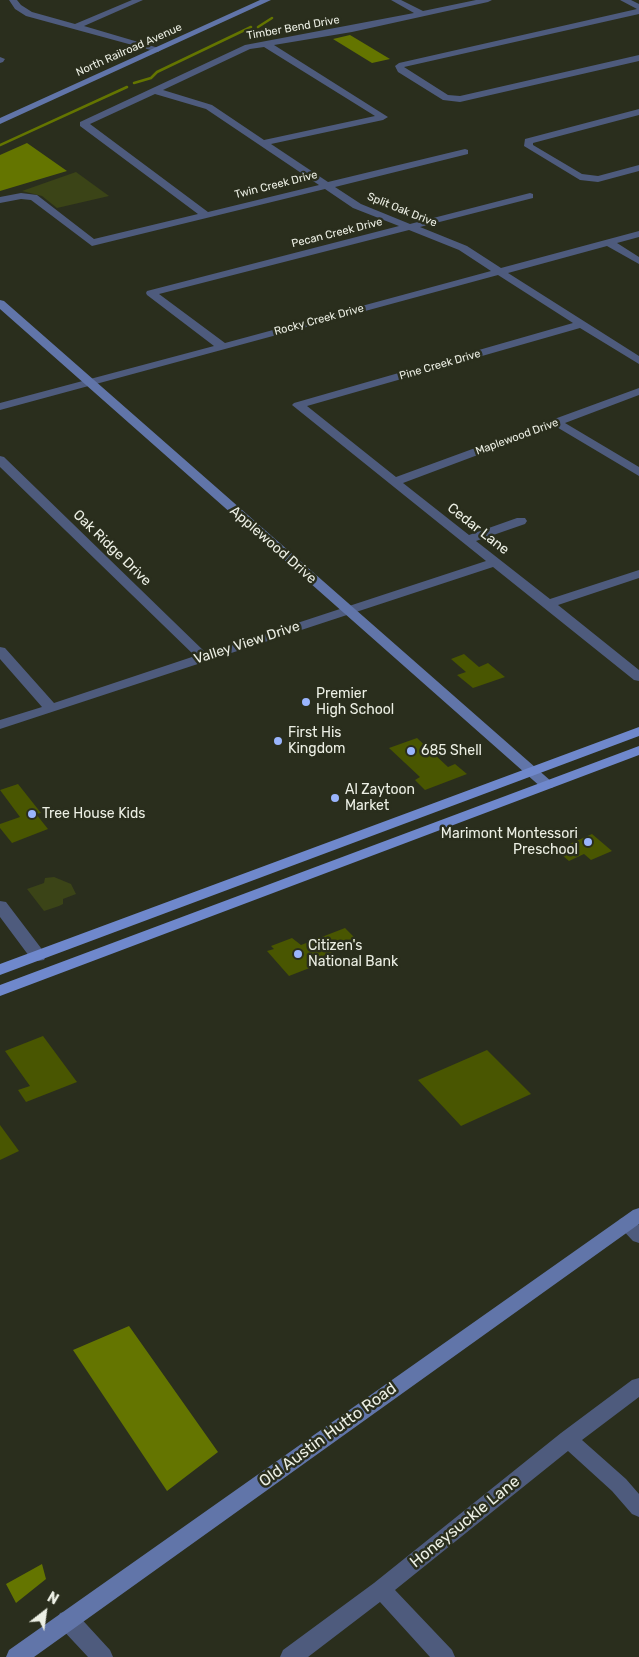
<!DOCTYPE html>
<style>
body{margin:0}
#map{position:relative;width:639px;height:1657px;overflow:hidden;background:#2a2e1d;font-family:Rubik,sans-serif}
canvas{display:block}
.north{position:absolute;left:20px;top:1587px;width:50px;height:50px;-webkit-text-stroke:4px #2a2e1d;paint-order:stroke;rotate:30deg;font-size:14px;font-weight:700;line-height:20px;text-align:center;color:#ecefe4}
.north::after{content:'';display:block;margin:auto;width:18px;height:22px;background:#ecefe4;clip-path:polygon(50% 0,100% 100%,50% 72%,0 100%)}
</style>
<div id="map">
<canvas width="639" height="1657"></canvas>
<div class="north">N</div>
</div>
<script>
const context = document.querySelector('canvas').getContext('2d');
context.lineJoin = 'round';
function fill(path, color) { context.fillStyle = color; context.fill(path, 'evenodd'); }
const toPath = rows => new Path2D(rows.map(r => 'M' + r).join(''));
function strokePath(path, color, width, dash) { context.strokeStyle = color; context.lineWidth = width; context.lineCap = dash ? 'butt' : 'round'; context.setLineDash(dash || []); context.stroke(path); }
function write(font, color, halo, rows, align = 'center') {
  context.font = font + ' Rubik,sans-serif'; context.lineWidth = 5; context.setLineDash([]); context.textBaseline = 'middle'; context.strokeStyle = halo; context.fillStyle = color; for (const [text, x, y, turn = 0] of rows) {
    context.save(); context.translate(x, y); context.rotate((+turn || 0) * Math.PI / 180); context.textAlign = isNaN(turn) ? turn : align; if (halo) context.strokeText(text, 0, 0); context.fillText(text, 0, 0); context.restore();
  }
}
fill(toPath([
 [76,172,109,196,57,208,42,196,22,191],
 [54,877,71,884,76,894,63,899,63,904,59,906,44,911,27,889,44,883,45,878]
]), '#3b4417');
fill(toPath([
 [350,35,390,59,372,63,333,39],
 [27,143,67,171,0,191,0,155],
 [129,1326,218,1452,167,1491,73,1350],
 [42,1564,46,1579,16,1603,6,1584]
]), '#647500');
strokePath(toPath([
 [258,27,272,18],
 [134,83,151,78,157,72,251,27],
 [0,145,127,87]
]), '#647500', 2.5);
fill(toPath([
 [464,654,479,667,488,663,505,677,473,688,457,675,466,672,451,659],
 [417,738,448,767,455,764,467,774,425,790,415,780,420,777,389,748],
 [18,784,41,813,36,814,48,829,12,843,0,828,0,824,20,817,0,790],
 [592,834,612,851,591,860,584,854,569,861,556,850],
 [345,928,359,942,320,957,325,962,289,976,267,951,274,949,271,946,292,938,301,945],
 [43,1036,77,1082,26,1102,18,1090,30,1086,5,1051],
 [487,1050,531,1094,461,1126,418,1080],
 [0,1125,19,1151,0,1160]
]), '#495601');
fill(toPath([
 [9,0,17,0,21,5,32,12,75,24,132,0,143,0,84,26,162,49,158,52,26,16,15,9,9,0],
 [391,0,401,0,423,11,476,0,492,0,488,2,352,32,274,45,388,117,383,120,271,144,328,182,465,149,468,150,468,154,335,187,361,204,410,224,530,193,533,194,533,198,420,227,467,246,501,268,639,231,639,237,617,243,639,257,639,264,607,246,508,273,639,356,639,364,580,328,307,406,396,477,639,388,639,395,565,423,639,467,639,476,555,426,403,483,469,535,517,518,525,518,527,521,525,524,476,541,550,599,639,570,639,578,558,605,639,670,639,681,634,680,493,567,0,729,0,720,42,707,0,659,0,647,5,648,54,703,195,656,0,467,0,456,4,457,206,653,486,561,292,405,294,403,573,323,498,275,0,410,0,403,214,346,147,295,146,293,147,291,399,226,353,208,325,189,92,246,31,200,21,199,0,203,0,197,21,193,37,195,94,239,198,214,80,126,80,122,245,45,414,13,391,0],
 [264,47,375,116,264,140,212,105,163,90,250,49,264,47],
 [155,94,206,109,319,185,208,212,90,124,155,94],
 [409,230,459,250,491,271,225,343,159,294,409,230],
 [620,0,631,0,639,4,639,14,404,67,448,95,460,96,639,55,639,61,460,102,443,100,398,72,395,66,399,63,637,9,620,0],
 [0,57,5,59,3,62,0,63,0,57],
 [639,109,639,115,533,143,533,145,582,174,598,176,639,165,639,171,598,182,580,180,524,146,525,139,639,109],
 [0,901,6,902,44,952,46,956,44,960,38,961,32,960,0,917,0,901],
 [626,1217,632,1219,639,1225,639,1243,633,1241,617,1224,620,1219,626,1217],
 [639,1378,639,1397,582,1440,626,1479,639,1494,639,1517,632,1514,612,1491,568,1451,395,1590,452,1650,455,1657,430,1657,380,1602,308,1657,280,1657,283,1650,374,1583,561,1433,632,1380,639,1378],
 [68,1611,76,1613,110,1650,113,1657,88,1657,60,1627,57,1620,60,1613,68,1611]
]), '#4e5b7d');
fill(toPath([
 [260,0,271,0,0,124,0,118,260,0],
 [0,300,4,301,552,782,554,785,552,788,542,788,0,309,0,300],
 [639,1208,639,1224,34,1657,6,1657,9,1650,633,1210,639,1208]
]), '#6175a9');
fill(toPath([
 [639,727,639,736,0,975,0,964,639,727],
 [639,746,639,755,0,996,0,985,639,746]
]), '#6f88cc');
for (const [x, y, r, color] of [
 [306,702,5,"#9ab5fd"],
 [278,741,5,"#9ab5fd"],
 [411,751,5,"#9ab5fd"],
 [335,798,5,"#9ab5fd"],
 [32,814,5,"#9ab5fd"],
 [588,842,5,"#9ab5fd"],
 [298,954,5,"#9ab5fd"]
]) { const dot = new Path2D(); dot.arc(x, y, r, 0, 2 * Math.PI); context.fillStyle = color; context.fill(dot); strokePath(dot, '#2a2e1d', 2); }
write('11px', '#ecefe4', '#2a2e1d', [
 ["Timber Bend Drive",293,28,-10],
 ["North Railroad Avenue",129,50,-24],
 ["Twin Creek Drive",276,185,-14],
 ["Split Oak Drive",402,210,22],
 ["Pecan Creek Drive",337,233,-14],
 ["Rocky Creek Drive",319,320,-15],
 ["Pine Creek Drive",440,365,-16],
 ["Maplewood Drive",517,437,-20]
]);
write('14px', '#ecefe4', '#2a2e1d', [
 ["Cedar Lane",478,529,38],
 ["Applewood Drive",273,545,41],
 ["Oak Ridge Drive",112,548,44],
 ["Valley View Drive",247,643,-18]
]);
write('14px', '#ecefe4', '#2a2e1d', [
 ["Premier",316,694],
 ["High School",316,710],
 ["First His",288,733],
 ["Kingdom",288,749],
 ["685 Shell",421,751],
 ["Al Zaytoon",345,790],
 ["Market",345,806],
 ["Tree House Kids",42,814],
 ["Marimont Montessori",578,834,"right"],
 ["Preschool",578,850,"right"],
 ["Citizen's",308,946],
 ["National Bank",308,962]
], 'left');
write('16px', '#ecefe4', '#2a2e1d', [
 ["Old Austin Hutto Road",328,1435,-36],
 ["Honeysuckle Lane",465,1522,-39]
]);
</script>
